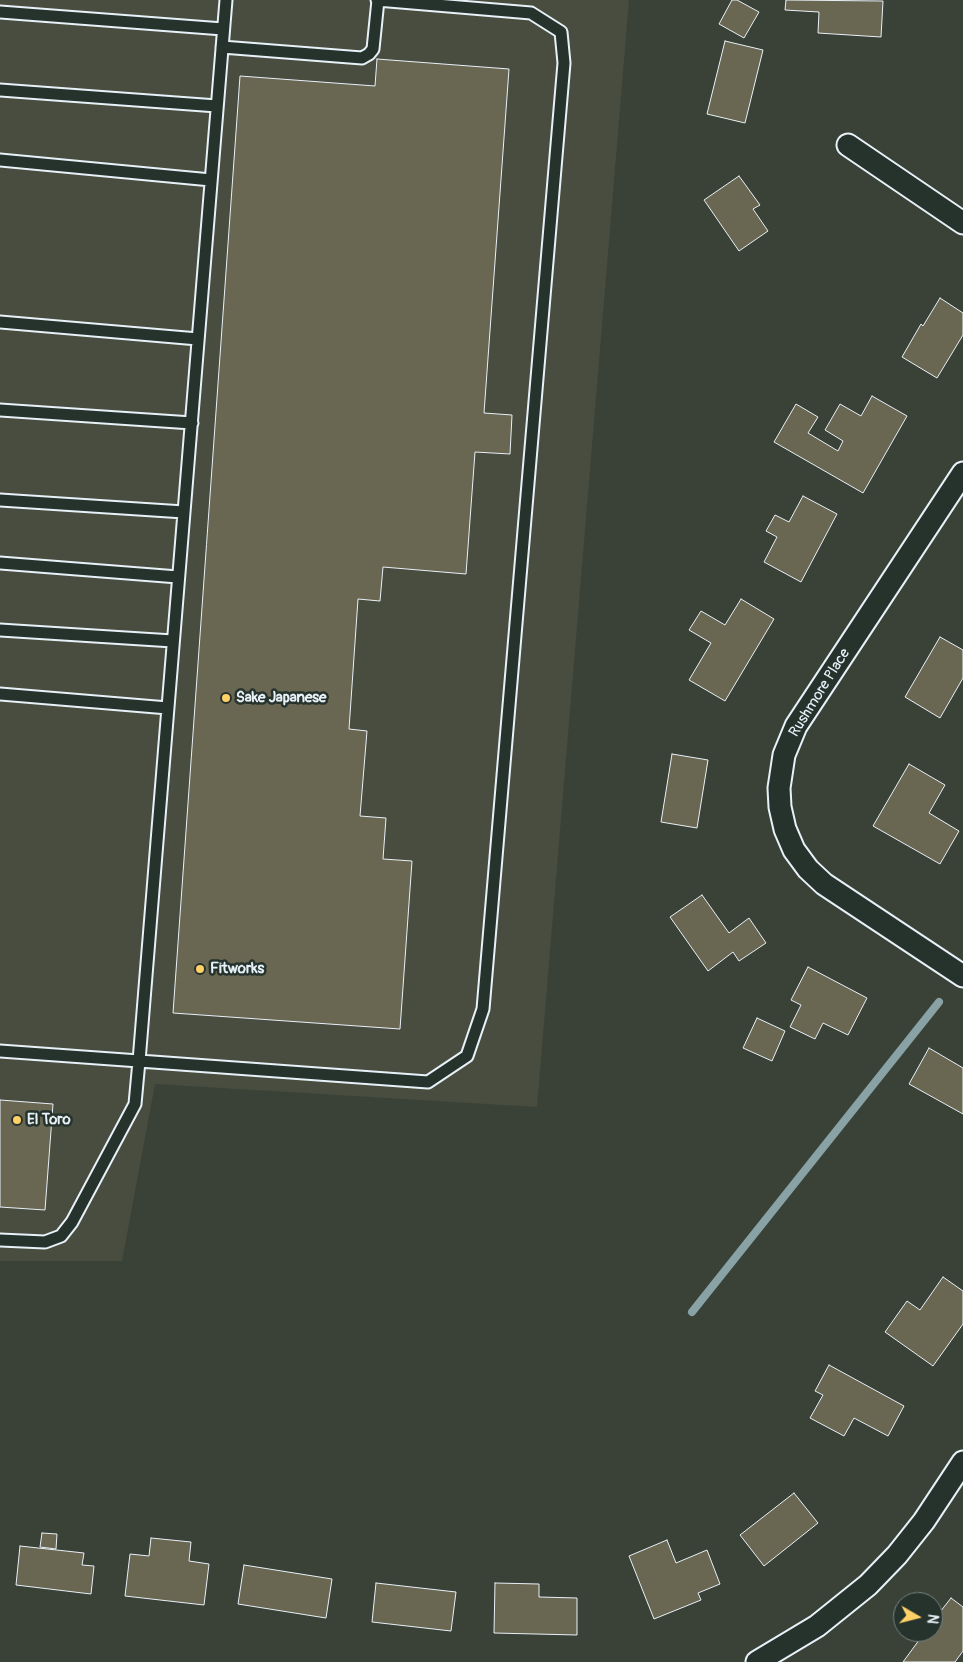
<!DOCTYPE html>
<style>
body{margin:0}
#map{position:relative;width:963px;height:1662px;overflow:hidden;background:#3a4238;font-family:Pangolin,sans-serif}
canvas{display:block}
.north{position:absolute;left:893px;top:1592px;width:50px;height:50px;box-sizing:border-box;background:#26332d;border:1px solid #747f7e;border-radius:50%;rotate:98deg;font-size:14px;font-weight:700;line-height:20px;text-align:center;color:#e8f1f8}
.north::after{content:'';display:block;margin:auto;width:18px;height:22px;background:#ffd166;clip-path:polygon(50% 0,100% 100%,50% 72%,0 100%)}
</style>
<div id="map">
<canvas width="963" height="1662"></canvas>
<div class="north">N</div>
</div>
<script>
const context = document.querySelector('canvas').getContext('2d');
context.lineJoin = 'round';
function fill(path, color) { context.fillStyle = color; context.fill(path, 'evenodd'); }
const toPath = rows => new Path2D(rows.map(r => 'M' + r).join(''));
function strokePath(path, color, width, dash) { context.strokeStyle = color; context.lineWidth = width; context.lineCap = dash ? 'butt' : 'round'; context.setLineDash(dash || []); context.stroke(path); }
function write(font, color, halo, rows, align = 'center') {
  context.font = font + ' Pangolin,sans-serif'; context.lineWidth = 5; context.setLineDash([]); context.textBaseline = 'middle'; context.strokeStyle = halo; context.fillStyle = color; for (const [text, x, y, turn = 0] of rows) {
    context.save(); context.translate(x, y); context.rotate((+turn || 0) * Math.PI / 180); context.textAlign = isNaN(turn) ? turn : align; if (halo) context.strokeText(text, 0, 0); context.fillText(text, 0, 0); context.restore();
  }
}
fill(toPath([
 [0,0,629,0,537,1107,155,1084,122,1261,0,1261]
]), '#484d40');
strokePath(toPath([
 [692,1312,939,1002]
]), '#89a2a5', 8);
const building = toPath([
 [732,0,737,0,759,12,744,38,719,24,732,0],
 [786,0,883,1,881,37,818,33,819,12,785,10,786,0],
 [725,41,763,50,745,123,707,114,725,41],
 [377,59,509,69,484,413,512,415,510,454,475,452,466,574,383,567,380,601,358,599,349,729,367,731,360,816,386,818,383,859,412,861,400,1029,173,1013,240,76,375,86,377,59],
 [739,176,760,205,753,209,768,231,739,251,704,200,739,176],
 [940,298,963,313,963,335,937,378,902,357,921,324,923,326,940,298],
 [872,396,907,416,863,493,774,442,796,404,818,417,808,433,838,451,843,441,825,430,840,404,861,416,872,396],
 [803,496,837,514,801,582,764,562,777,537,766,531,775,515,789,522,803,496],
 [741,599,774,619,725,701,689,680,711,643,689,630,701,611,725,625,741,599],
 [940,637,963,650,963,678,940,718,905,697,940,637],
 [672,754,708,760,697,828,661,822,672,754],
 [909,764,945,785,929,813,959,831,940,864,873,826,909,764],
 [702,895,729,933,749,918,766,943,739,961,733,952,708,971,670,917,702,895],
 [808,967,867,998,848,1035,823,1023,815,1039,790,1027,801,1005,791,1000,808,967],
 [757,1018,785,1031,772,1061,743,1048,757,1018],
 [929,1048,963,1068,963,1114,909,1084,929,1048],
 [0,1100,53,1104,45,1210,0,1207,0,1100],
 [943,1277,963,1291,963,1324,933,1366,885,1332,907,1301,920,1310,943,1277],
 [829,1365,904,1406,888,1436,854,1418,844,1436,810,1418,823,1395,815,1391,829,1365],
 [794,1493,818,1523,764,1566,740,1535,794,1493],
 [42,1533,57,1534,56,1549,40,1547,42,1533],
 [151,1538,191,1542,189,1561,209,1564,204,1605,125,1596,130,1554,149,1556,151,1538],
 [667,1540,676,1563,707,1550,720,1584,698,1593,701,1600,654,1619,629,1556,667,1540],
 [20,1546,84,1553,82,1565,94,1566,91,1594,16,1585,20,1546],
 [244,1565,332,1579,326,1618,238,1604,244,1565],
 [376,1583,456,1592,451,1631,372,1622,376,1583],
 [495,1583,539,1584,539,1597,577,1598,577,1635,494,1633,495,1583],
 [951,1598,963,1607,963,1651,955,1662,903,1662,925,1632,933,1632,933,1621,951,1598]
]);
fill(building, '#696652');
strokePath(building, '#e8f1f8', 1);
const lane = toPath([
 [226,0,139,1061,428,1082,467,1056,483,1009,564,63,561,32,531,13,377,0],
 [0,12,223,29],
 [222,47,362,58,369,54,373,49,378,0],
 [0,90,217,106],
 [0,160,211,180],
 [0,322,198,339],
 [0,410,192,423],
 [0,500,184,512],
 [0,563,178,577],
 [0,630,173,641],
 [0,694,168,708],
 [0,1051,139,1061,135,1104,72,1222,61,1236,45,1242,0,1240]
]);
const street = toPath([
 [848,145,963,223],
 [963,473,796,726,784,755,779,788,780,807,785,829,794,850,808,869,824,884,963,976],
 [757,1662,817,1626,868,1585,897,1555,924,1521,963,1462]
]);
strokePath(lane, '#e8f1f8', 15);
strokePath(street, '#e8f1f8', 25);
strokePath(lane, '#26332d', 11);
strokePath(street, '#26332d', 21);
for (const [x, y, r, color] of [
 [226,698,5,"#ffd166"],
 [200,969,5,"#ffd166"],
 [17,1120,5,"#ffd166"]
]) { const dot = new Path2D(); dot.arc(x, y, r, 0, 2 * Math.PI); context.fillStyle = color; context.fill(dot); strokePath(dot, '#26332d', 2); }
write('15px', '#e8f1f8', '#26332d', [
 ["Rushmore Place",820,693,-58]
]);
write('bold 15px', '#e8f1f8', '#26332d', [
 ["Sake Japanese",236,698],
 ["Fitworks",210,969],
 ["El Toro",27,1120]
], 'left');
</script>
